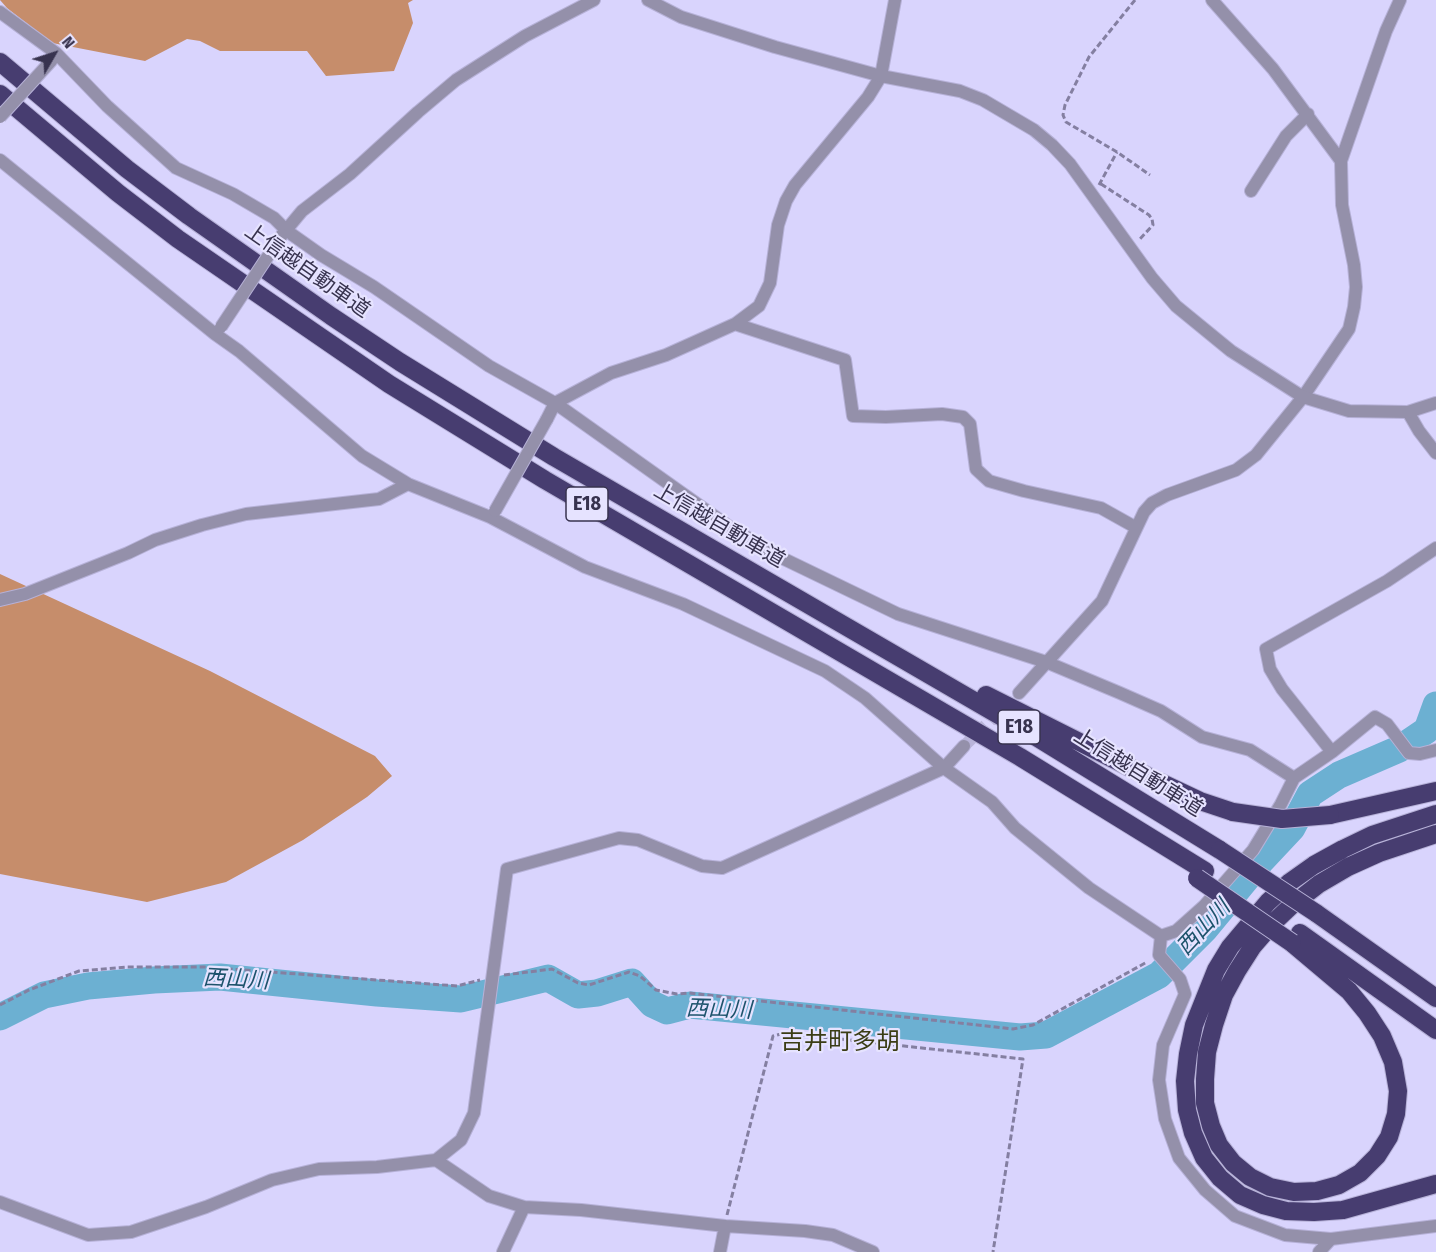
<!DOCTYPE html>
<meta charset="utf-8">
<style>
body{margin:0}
#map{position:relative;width:1436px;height:1252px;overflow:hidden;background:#d9d4fd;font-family:"Fira Sans Condensed",sans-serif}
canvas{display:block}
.north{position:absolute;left:24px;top:24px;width:60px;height:60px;-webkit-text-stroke:4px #e6e3ff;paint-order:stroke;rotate:51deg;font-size:16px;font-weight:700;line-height:24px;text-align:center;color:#38334f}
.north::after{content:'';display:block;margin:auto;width:21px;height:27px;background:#38334f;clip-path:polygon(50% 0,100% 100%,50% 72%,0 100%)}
</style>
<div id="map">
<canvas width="1436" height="1252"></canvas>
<div class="north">N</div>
</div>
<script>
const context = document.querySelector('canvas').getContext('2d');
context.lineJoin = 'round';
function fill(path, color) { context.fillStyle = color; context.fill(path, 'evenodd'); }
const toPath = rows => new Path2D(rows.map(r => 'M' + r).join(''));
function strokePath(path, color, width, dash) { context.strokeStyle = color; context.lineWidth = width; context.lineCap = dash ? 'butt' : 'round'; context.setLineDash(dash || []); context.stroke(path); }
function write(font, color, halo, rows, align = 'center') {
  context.font = font + ' "Fira Sans Condensed","Noto Sans JP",sans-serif'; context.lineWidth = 4.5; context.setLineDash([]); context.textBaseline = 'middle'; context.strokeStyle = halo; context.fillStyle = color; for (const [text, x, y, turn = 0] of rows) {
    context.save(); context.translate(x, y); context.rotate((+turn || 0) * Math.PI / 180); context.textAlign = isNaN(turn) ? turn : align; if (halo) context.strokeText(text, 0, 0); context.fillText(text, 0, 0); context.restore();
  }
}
fill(toPath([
 [0,0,413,0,408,3,413,23,394,71,326,76,307,51,220,51,200,41,187,39,145,61,42,41,29,25,7,8],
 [0,574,210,671,375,756,392,776,367,797,303,840,226,882,147,902,0,874]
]), '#c68d6b');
strokePath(toPath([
 [0,1017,44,995,88,986,154,980,220,977,377,993,461,999,548,978,578,995,597,993,632,982,652,1004,667,1011,690,1005,1020,1037,1046,1035,1159,975,1205,929,1262,860,1292,828,1310,794,1339,775,1399,749,1427,730,1436,705]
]), '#6cb0d2', 27);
strokePath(toPath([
 [964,746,1019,693]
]), '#b9b4da', 12, [12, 6]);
const minor = toPath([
 [1212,0,1273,69,1341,161],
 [0,12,56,53,107,106,176,168,233,194,274,218,287,231,321,255,374,287,489,366,555,403,731,528,784,559,898,614,1046,662,1120,693,1161,711,1202,737,1250,750,1294,778,1332,752,1375,717,1387,724,1409,753,1420,754,1436,750],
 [0,160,215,334,239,351,362,456,408,484,490,517,585,567,683,604,825,671,865,698,944,768,992,802,1015,828,1089,888,1161,936,1159,955,1180,979,1185,994,1163,1045,1159,1080,1165,1119,1179,1158,1205,1190,1235,1216,1285,1235,1331,1239,1436,1226],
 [1251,191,1286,136,1308,114],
 [282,235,302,211,350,174,418,112,456,80,525,36,594,0],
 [735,324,845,360,853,416,886,417,942,414,963,417,970,424,976,469,989,481,1024,491,1101,508,1135,527],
 [1408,412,1419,431,1436,453],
 [547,419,555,403,611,373,666,355,735,324,759,306,770,283,778,225,786,201,795,185,868,97,881,76,895,0],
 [0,600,25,594,128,553,155,540,202,525,246,514,379,499,408,484],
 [1019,693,1102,601,1144,512,1152,503,1167,495,1236,470,1256,455,1303,397,1349,329,1354,307,1356,287,1354,265,1342,205,1341,161,1386,31,1400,0],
 [1332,752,1282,689,1270,669,1266,649,1387,581,1436,548],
 [1161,936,1176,931,1204,906,1253,850,1281,804,1294,778],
 [436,1160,489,1196,524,1207,581,1210,725,1226,805,1231,833,1235,873,1252],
 [0,1202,88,1235,131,1232,206,1207,272,1180,319,1169,377,1167,436,1160,461,1140,474,1113,507,869,619,838,638,840,702,866,722,868,944,768,964,746],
 [503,1252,524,1207],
 [720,1252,725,1226],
 [1319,1252,1331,1239]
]);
const tertiary = toPath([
 [648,0,681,17,775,47,881,76,960,91,983,100,1034,130,1052,145,1070,164,1152,278,1176,306,1231,351,1303,397,1349,411,1408,412,1436,403]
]);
const motorway = toPath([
 [0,62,127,169,189,216,331,316,400,362,554,457,1033,735,1220,850],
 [0,94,118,193,178,239,389,384,545,480,1020,757,1205,871],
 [986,695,1147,776,1200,801,1233,812],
 [1436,814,1372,835,1343,849,1314,865,1290,882,1268,902,1230,947,1216,970,1194,1025,1188,1054,1185,1081,1187,1110,1193,1133,1204,1158,1220,1178,1240,1195,1263,1205,1286,1211,1314,1212,1343,1210,1436,1184],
 [1330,815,1436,791],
 [1316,913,1436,998],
 [1300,933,1436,1030],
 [1292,943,1349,991,1367,1013,1382,1036,1393,1062,1398,1091,1396,1114,1389,1137,1377,1156,1360,1173,1339,1185,1317,1191,1294,1192,1270,1187,1250,1177,1233,1163,1219,1145,1211,1126,1205,1103,1205,1079,1207,1052,1214,1025,1224,995,1237,971,1253,946,1273,923,1292,905,1319,884,1348,867,1379,853,1436,834]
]);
strokePath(minor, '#b6b1d7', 14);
strokePath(tertiary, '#b6b1d7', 14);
strokePath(motorway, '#b6b1d7', 20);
strokePath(toPath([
 [1135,0,1089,57,1065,105,1063,115,1066,122,1117,152,1150,175],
 [1101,184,1149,215,1152,219,1153,225,1139,240],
 [1099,185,1117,152],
 [504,975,552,969,578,983,589,985,629,972,640,976,656,990,677,994,689,993,1013,1029,1033,1025,1147,962],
 [0,1005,29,990,79,971,127,967,204,967,457,986,480,980],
 [727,1215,773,1036,785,1033,1023,1059,993,1252]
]), '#847fa1', 3, [6, 3]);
strokePath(minor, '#9490aa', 12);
strokePath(tertiary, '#9490aa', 12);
strokePath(motorway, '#473d70', 18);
const minorBridge = toPath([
 [0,117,52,60],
 [221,327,282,235],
 [495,511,547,419]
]);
const motorwayBridge = toPath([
 [1233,812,1282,819,1330,815],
 [1220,850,1316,913],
 [1197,878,1292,943]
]);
strokePath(minorBridge, '#b6b1d7', 14, []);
strokePath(motorwayBridge, '#b6b1d7', 20, []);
strokePath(minorBridge, '#9490aa', 12);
strokePath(motorwayBridge, '#473d70', 18);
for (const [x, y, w] of [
 [587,504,42],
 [1019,727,42]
]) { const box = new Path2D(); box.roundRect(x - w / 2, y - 17, w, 34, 4.5); context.fillStyle = '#e6e3ff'; context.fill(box); strokePath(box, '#38334f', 1.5); }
write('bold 20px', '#38334f', null, [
 ["E18",587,504],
 ["E18",1019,727]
]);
write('21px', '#38334f', '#e6e3ff', [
 ["上信越自動車道",307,271,35],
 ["上信越自動車道",719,526,30],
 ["上信越自動車道",1138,773,32]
]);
write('italic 22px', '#1d536c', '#e6e3ff', [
 ["西山川",1204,928,-47],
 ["西山川",236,980,3],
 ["西山川",719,1010,2]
]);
write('24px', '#3b3d15', '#e6e3ff', [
 ["吉井町多胡",840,1042]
]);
</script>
